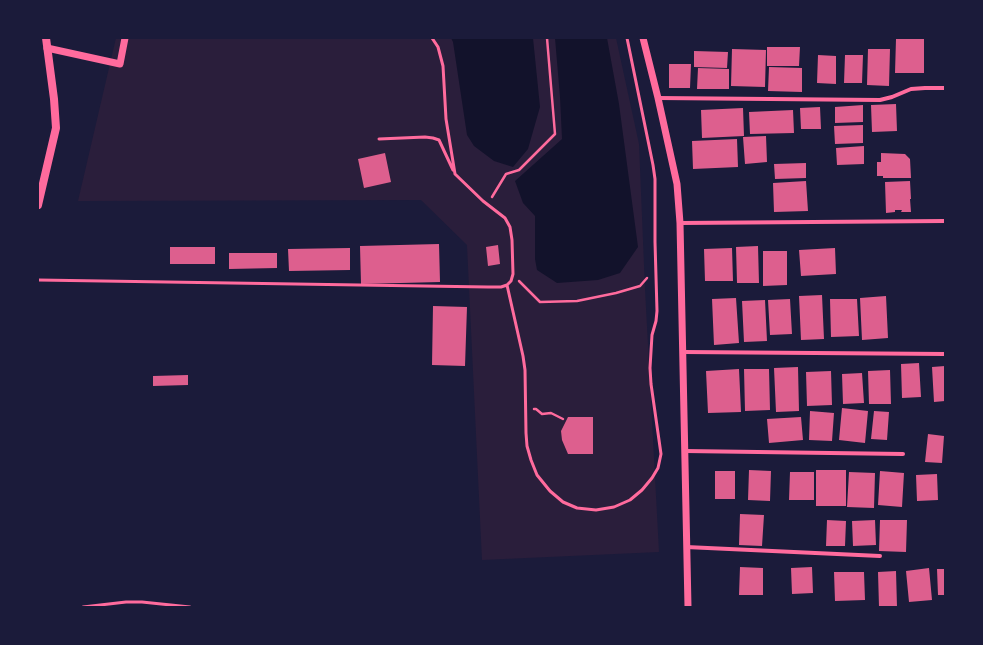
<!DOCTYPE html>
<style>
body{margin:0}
#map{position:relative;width:983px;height:645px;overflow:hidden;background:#1b1b3a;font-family:"Libre Baskerville",serif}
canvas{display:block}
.frame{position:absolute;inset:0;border:39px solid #1b1b3a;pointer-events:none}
</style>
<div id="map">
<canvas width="983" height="645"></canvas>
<div class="frame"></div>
</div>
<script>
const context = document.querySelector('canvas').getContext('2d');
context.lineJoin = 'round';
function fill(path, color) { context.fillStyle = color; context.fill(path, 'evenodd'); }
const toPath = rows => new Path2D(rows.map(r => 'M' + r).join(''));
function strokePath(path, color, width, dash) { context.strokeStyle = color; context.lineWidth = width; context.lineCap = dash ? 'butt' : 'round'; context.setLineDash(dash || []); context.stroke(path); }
fill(toPath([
 [116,38,616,38,639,144,645,289,659,552,482,560,467,245,421,200,78,201]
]), '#2a1e3b');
fill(toPath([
 [451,38,533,38,540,107,528,149,513,167,494,161,474,146,467,135,453,42],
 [555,38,607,38,619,104,638,247,620,273,598,280,557,283,537,270,535,259,535,216,523,203,515,181,562,139,560,97]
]), '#12122b');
fill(toPath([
 [906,38,924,38,924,73,895,73,896,39,906,39],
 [767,47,800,47,799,66,767,66],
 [732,49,766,50,765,87,731,86],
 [868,49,890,49,889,86,867,85],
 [694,51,728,52,727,68,694,67],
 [818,55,836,56,836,84,817,83],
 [845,55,863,55,862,83,844,83],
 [669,64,691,64,690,88,669,88],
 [769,67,802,68,802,92,768,91],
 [698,68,729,69,729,89,697,89],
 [896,104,897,131,872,132,871,105],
 [863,105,863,122,835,123,835,107],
 [820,107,821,129,801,129,800,108],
 [743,108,744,136,702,138,701,110],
 [793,110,794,133,750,134,749,112],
 [863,125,863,143,835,144,834,126],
 [766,136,767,162,745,164,743,137],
 [737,139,738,167,693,169,692,141],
 [864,146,864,164,837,165,836,148],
 [385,153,391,182,364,188,358,159],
 [881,153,905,154,910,159,911,178,883,178,883,176,877,176,877,162,881,162],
 [806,163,806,178,775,179,774,164],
 [806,181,808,211,774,212,773,183],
 [910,181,911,199,910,199,911,212,901,212,902,210,895,210,895,212,886,213,885,182],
 [439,244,440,282,361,284,360,246],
 [498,245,500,264,488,266,486,247],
 [758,246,759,283,737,283,736,247],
 [170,247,215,247,215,264,170,264],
 [350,248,350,270,289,271,288,249],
 [732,248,733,281,705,281,704,249],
 [835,248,836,274,801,276,799,250],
 [763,251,787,251,787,285,763,286],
 [229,253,277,253,277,268,229,269],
 [822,295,824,339,801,340,799,296],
 [886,296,888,338,862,340,860,298],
 [736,298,739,343,714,345,712,299],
 [790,299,792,334,770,335,768,300],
 [830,299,857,299,859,336,831,337],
 [765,300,767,341,744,342,742,301],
 [433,306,467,307,465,366,432,365],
 [919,363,921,397,902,398,901,364],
 [945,366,945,401,934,402,932,367],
 [798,367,799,411,776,412,774,368],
 [739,369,741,412,708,413,706,371],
 [744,369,769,369,770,410,745,411],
 [890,370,891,404,869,404,868,371],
 [831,371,832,405,807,406,806,372],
 [862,373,864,403,843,404,842,374],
 [188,375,188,385,153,386,153,376],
 [842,408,868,411,865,443,839,440],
 [810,411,834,413,832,441,809,440],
 [874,411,889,412,887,440,871,439],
 [568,417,593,417,593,454,568,454,562,440,561,431],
 [801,417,803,440,769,443,767,419],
 [928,434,944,436,942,463,925,462],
 [749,470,771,471,770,501,748,500],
 [816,470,846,470,846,506,816,506],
 [715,471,735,471,735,499,715,499],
 [880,471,904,473,902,507,878,505],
 [790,472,814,472,814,500,789,500],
 [849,472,875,473,874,508,847,507],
 [937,474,938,500,917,501,916,475],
 [740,514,764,515,762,546,739,545],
 [827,520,846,521,845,546,826,546],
 [875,520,876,545,853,546,852,521],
 [880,520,907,520,906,552,879,551],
 [740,567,763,568,763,595,739,595],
 [812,567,813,593,792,594,791,568],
 [929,568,932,600,909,602,906,571],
 [937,569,945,569,945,595,938,595],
 [896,571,897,607,879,607,878,572],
 [834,572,864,572,865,600,835,601]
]), '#dd5f8e');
strokePath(toPath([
 [492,197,506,174,519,170,555,134,547,38],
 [519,281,540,302,577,301,616,293,640,286,647,278],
 [534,409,536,409,542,414,551,413,563,419]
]), '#ff6b9d', 2.5);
strokePath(toPath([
 [379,139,425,137,433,138,439,140,453,170],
 [38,280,488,287,501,287,507,285,511,281,513,274,512,240,510,227,505,218,483,201,455,174,446,119,443,66,438,47,432,38],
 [507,285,523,356,525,370,526,433,527,446,531,460,537,475,550,491,563,502,577,508,596,510,614,507,630,500,642,490,652,478,658,468,661,454,651,384,650,368,652,335,656,321,657,311,655,242,655,179,653,165,627,38],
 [83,607,126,602,142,602,190,607]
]), '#ff6b9d', 3);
strokePath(toPath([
 [658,98,880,100,892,97,911,89,925,88,945,88],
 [680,223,945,221],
 [683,352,945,354],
 [685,451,903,454],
 [686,547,880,556]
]), '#ff6b9d', 4);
strokePath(toPath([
 [643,38,658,98,677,184,680,223,688,607],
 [47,48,120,64,125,38]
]), '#ff6b9d', 7);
strokePath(toPath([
 [38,205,56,128,54,99,46,38]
]), '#ff6b9d', 8);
</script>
